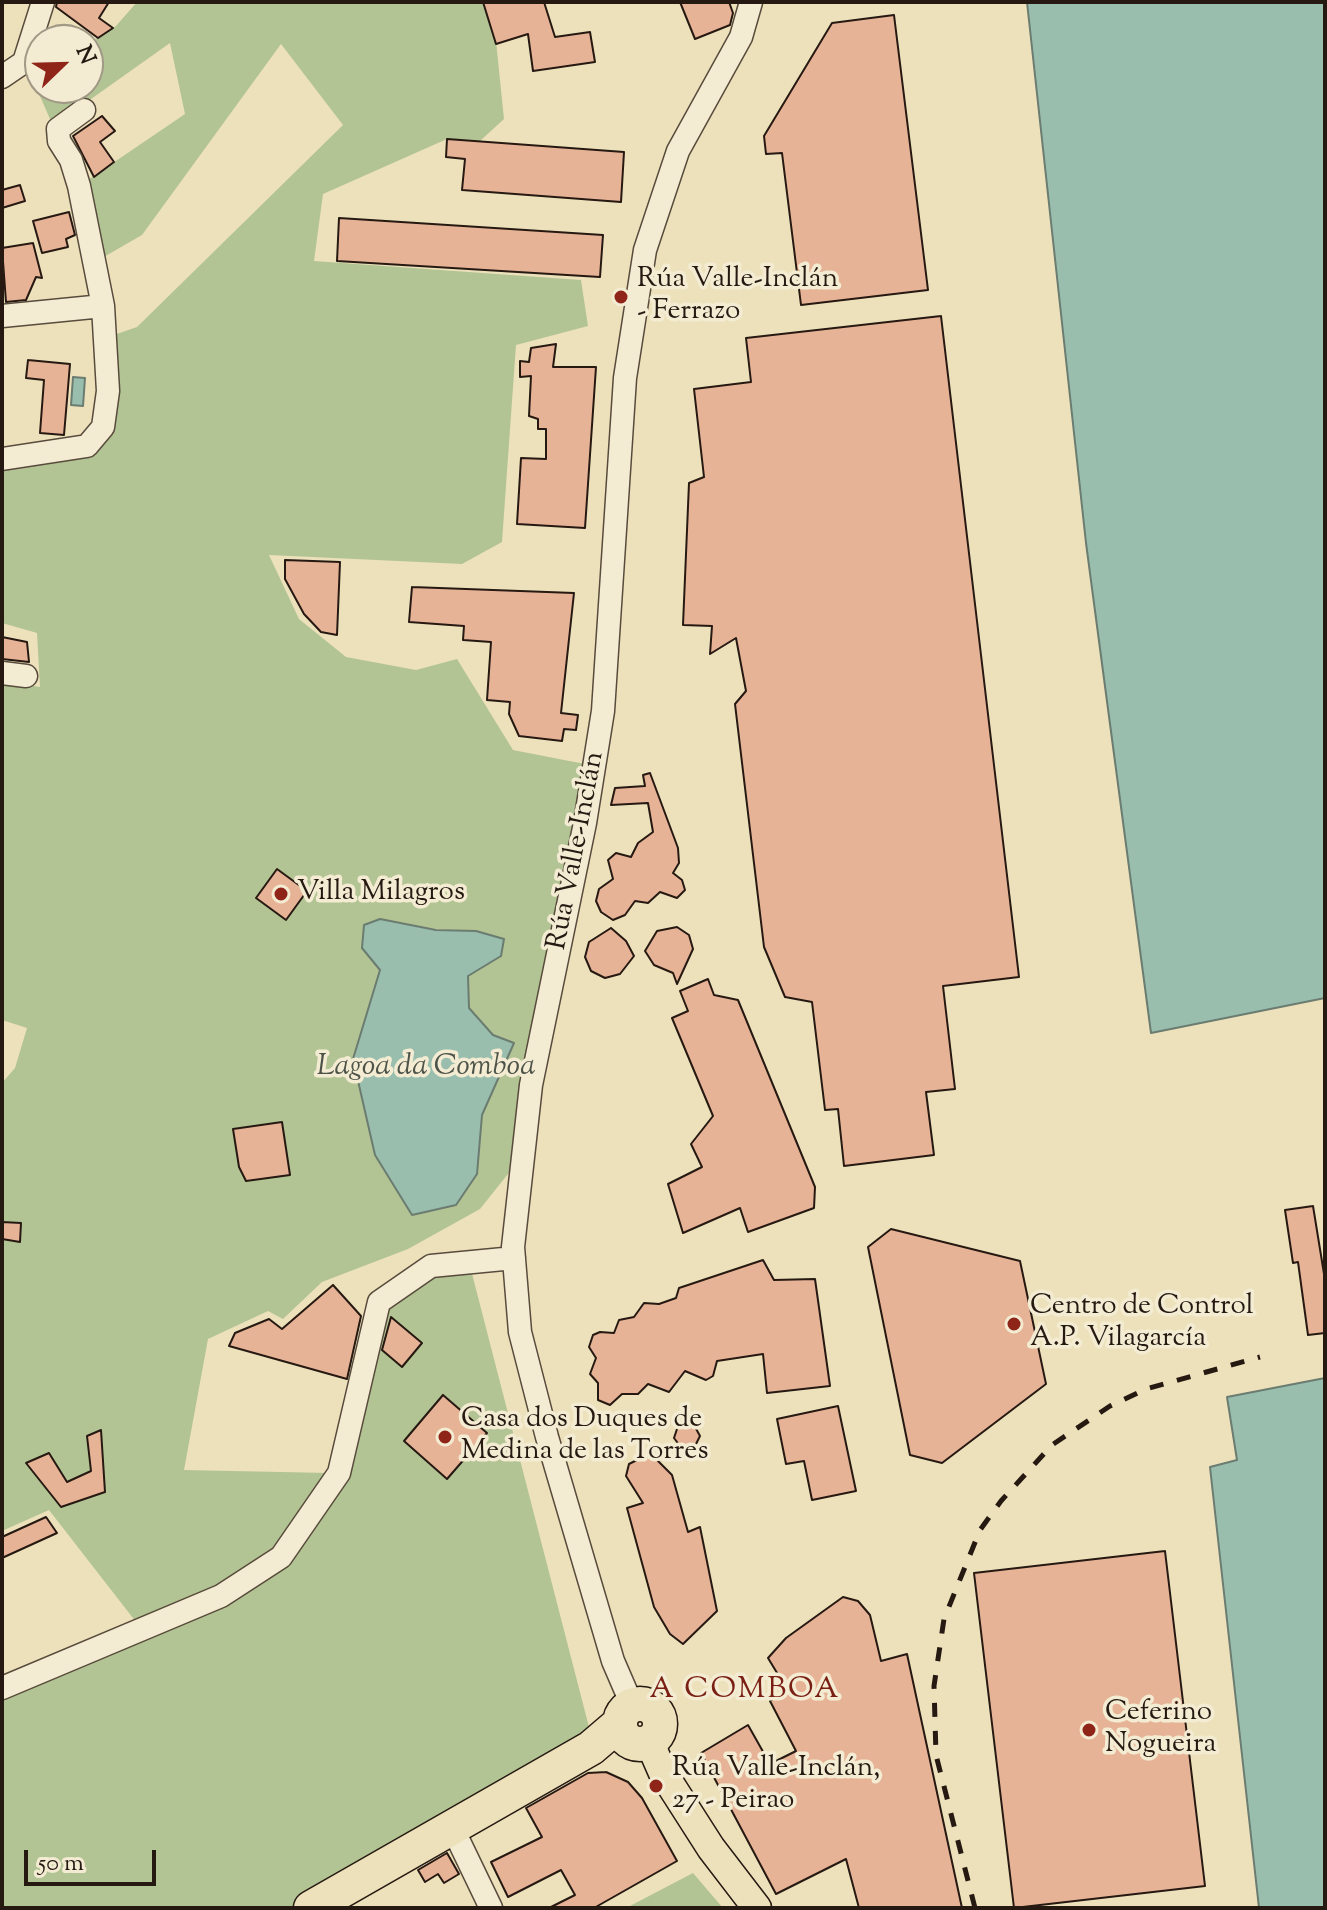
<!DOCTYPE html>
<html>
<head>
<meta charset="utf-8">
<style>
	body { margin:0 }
	#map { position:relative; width:1327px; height:1910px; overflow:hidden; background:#ede1bb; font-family:"Sorts Mill Goudy",serif }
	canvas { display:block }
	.frame { position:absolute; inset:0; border:4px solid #261912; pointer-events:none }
	.north { position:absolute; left:24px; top:24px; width:80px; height:80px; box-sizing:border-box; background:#f3ecd3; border:2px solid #a19886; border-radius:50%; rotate:67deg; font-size:22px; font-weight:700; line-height:32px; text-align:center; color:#261912 }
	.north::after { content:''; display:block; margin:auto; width:28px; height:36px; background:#8f2418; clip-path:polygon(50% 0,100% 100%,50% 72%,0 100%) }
	.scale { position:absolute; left:24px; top:1850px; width:132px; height:36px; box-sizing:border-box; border:4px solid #261912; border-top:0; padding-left:10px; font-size:24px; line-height:28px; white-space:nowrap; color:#261912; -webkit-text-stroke:6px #f3ecd3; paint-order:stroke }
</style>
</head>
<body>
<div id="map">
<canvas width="1327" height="1910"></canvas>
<div class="frame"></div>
<div class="north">N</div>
<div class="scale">50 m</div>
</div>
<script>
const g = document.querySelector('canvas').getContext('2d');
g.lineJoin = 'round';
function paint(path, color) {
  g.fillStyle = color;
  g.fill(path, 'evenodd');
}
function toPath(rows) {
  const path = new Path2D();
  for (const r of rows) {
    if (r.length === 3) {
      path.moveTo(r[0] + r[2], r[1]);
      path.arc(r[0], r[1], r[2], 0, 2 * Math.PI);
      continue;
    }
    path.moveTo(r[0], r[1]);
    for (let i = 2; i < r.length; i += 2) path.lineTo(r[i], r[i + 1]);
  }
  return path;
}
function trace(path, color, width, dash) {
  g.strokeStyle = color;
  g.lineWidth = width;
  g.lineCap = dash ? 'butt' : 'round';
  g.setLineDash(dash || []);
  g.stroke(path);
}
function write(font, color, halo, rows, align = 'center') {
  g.font = font + ' "Sorts Mill Goudy",serif';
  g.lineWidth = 7;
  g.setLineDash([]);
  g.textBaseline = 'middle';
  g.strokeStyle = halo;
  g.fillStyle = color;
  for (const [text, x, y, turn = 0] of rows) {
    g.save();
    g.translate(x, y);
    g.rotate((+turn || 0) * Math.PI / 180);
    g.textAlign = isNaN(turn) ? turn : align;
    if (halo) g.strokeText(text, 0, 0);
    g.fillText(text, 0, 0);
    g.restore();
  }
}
paint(toPath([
	[137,2,492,2,504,119,480,141,447,139,323,194,314,261,581,280,588,326,516,345,502,542,462,564,269,555,299,619,346,657,416,670,457,659,513,750,595,766,537,1053,535,1140,480,1209,408,1249,322,1282,283,1319,268,1311,208,1339,184,1470,330,1473,379,1302,431,1266,469,1262,590,1731,303,1908,2,1908,2,1687,143,1631,49,1510,2,1531,2,1083,15,1068,27,1028,2,1020,2,681,40,687,37,633,2,623,2,459,56,451,102,427,105,338,137,327,343,125,281,44,142,235,95,262,79,186,185,114,170,43,53,126,33,80,40,76,40,88,88,88,88,44,116,26],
	[364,925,476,931,500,956,468,975,469,1008,493,1035,513,1044,482,1115,477,1174,353,1059,380,970],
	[693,1873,723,1908,626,1908]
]), '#b3c494');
const water = toPath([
	[1027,2,1325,2,1325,998,1151,1033,1086,543,1027,2],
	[73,377,85,378,83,406,71,405,73,377],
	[380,919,436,930,476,931,504,939,501,956,468,976,469,1008,493,1035,514,1043,482,1115,477,1174,456,1205,412,1215,375,1155,353,1059,380,970,362,948,364,925,380,919],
	[1325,1378,1325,1908,1259,1908,1210,1467,1237,1460,1227,1397,1325,1378]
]);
paint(water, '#99beae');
trace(water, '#6b7c70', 2);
const building = toPath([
	[57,2,109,2,99,18,113,28,98,38,56,7,57,2],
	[483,2,544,2,555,37,590,32,595,62,533,71,528,34,496,44,483,2],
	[680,2,729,2,733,13,730,25,695,39,680,2],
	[894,15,928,290,801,305,782,153,766,154,764,136,832,23,894,15],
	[102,116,115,131,100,142,114,162,94,177,73,136,102,116],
	[447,139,624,152,621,202,462,190,465,159,446,157,447,139],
	[20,185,25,201,2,208,2,190,20,185],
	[69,212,75,235,66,239,68,247,42,253,33,221,69,212],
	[339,218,603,235,600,277,337,261,339,218],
	[33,243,42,278,36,277,26,300,6,302,2,248,33,243],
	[941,316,1019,977,943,986,955,1089,926,1092,934,1155,844,1166,838,1109,825,1110,812,1002,785,997,764,947,735,704,746,691,736,638,710,654,712,626,683,625,689,483,704,477,694,389,751,382,746,338,941,316],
	[556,344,553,367,596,367,585,528,517,524,521,458,546,459,546,429,538,429,538,419,529,416,531,376,520,377,520,361,529,362,531,348,556,344],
	[28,360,70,364,64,435,40,433,44,380,26,378,28,360],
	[285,560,340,562,337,635,321,632,304,614,285,579,285,560],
	[412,587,574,593,561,713,578,715,576,730,564,729,562,741,519,736,509,714,510,702,487,700,491,642,463,640,464,626,409,622,412,587],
	[2,637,27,642,29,662,2,659,2,637],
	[650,773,678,848,679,863,673,873,682,880,685,890,677,898,660,892,648,903,635,901,625,915,613,920,601,912,596,901,599,889,613,879,608,860,616,853,631,857,638,843,653,832,648,803,611,805,615,788,645,786,643,775,650,773],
	[277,869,307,891,286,920,256,898,277,869],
	[677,927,689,935,693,949,677,984,673,973,654,965,645,951,657,931,677,927],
	[611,928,626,941,634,956,620,974,605,978,591,971,585,957,589,942,611,928],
	[708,979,714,995,738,1000,815,1187,814,1208,748,1232,740,1208,683,1233,668,1184,702,1167,691,1144,713,1116,672,1018,688,1011,680,991,708,979],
	[282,1122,290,1175,246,1181,239,1167,233,1129,282,1122],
	[1313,1206,1325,1280,1325,1333,1308,1335,1298,1262,1293,1263,1285,1210,1313,1206],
	[2,1222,21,1223,20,1242,2,1239,2,1222],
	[891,1229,1020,1261,1046,1384,942,1463,910,1455,868,1247,891,1229],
	[763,1260,774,1280,815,1279,830,1386,767,1393,763,1354,717,1361,713,1376,706,1380,685,1371,669,1392,648,1384,638,1394,622,1394,610,1405,598,1400,598,1383,590,1374,596,1358,589,1347,593,1335,600,1332,614,1333,619,1320,634,1317,644,1303,659,1304,676,1298,679,1288,763,1260],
	[333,1285,361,1316,347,1379,229,1346,235,1333,269,1319,282,1329,333,1285],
	[391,1317,422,1343,402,1367,382,1350,391,1317],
	[443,1395,487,1433,447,1479,404,1441,443,1395],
	[838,1406,856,1491,812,1500,804,1461,786,1464,777,1419,838,1406],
	[686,1423,694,1425,700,1436,689,1458,674,1438,678,1426,686,1423],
	[101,1430,105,1492,61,1507,26,1463,49,1453,67,1482,91,1471,87,1436,101,1430],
	[645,1456,656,1459,672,1475,688,1532,700,1527,717,1611,683,1644,670,1634,654,1607,627,1508,643,1503,626,1476,629,1464,645,1456],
	[46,1517,57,1533,2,1558,2,1537,46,1517],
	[1165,1551,1205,1886,1014,1908,974,1573,1165,1551],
	[843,1597,858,1601,870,1615,881,1661,907,1654,962,1908,859,1908,846,1859,776,1894,701,1753,748,1725,770,1764,796,1751,770,1701,788,1691,768,1658,786,1638,843,1597],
	[606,1772,628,1782,642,1798,677,1861,594,1908,549,1908,575,1895,561,1870,508,1897,491,1862,542,1837,526,1808,588,1773,606,1772],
	[447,1853,459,1874,444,1883,438,1874,425,1882,418,1870,447,1853]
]);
paint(building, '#e7b396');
trace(building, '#261912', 2);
const minor = toPath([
	[2,77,24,62,43,2],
	[2,316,103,306],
	[2,459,87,446,103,427,108,391,103,306,79,186,71,160,59,141,58,129,84,110],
	[2,673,26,676],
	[2,1688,221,1596,281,1557,339,1473,379,1302,431,1266,514,1258],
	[632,1705,613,1661,547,1437,520,1332,513,1247,531,1085,585,823,603,711,625,378,645,250,678,151,741,37,751,2],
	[453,1829,491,1908]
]);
const major = toPath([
	[649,1741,663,1773,711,1848,757,1908]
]);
const highway = toPath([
	[640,1724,20],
	[311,1908,591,1748,619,1724]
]);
trace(minor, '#584b3c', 25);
trace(major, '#261912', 31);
trace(highway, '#261912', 37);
trace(minor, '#f3ecd3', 22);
trace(major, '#ede1bb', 28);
trace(highway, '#ede1bb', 34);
trace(toPath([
	[975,1908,936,1755,934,1686,944,1619,980,1530,1001,1501,1052,1445,1110,1406,1146,1389,1260,1357]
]), '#261912', 5, [14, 14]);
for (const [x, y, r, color] of [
	[621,297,8,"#8f2418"],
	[281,894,8,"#8f2418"],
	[1014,1324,8,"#8f2418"],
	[445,1437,8,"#8f2418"],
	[1089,1730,8,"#8f2418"],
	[656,1786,8,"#8f2418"]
]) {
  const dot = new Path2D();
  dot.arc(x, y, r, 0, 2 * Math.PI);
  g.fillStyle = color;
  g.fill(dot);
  trace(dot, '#f3ecd3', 3);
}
write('28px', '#261912', '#f3ecd3', [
	["Rúa Valle-Inclán",637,281],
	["- Ferrazo",637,313],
	["Villa Milagros",297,894],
	["Centro de Control",1030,1308],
	["A.P. Vilagarcía",1030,1340],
	["Casa dos Duques de",461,1421],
	["Medina de las Torres",461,1453],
	["Ceferino",1105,1714],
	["Nogueira",1105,1746],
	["Rúa Valle-Inclán,",672,1770],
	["27 - Peirao",672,1802]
], 'left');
write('28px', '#261912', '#f3ecd3', [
	["Rúa Valle-Inclán",578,851,-79]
]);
write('italic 30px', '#4e5349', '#f3ecd3', [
	["Lagoa da Comboa",426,1069]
]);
g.letterSpacing = '2px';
write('30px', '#7a1f14', '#f3ecd3', [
	["A COMBOA",745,1692]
]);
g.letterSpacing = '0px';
</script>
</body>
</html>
